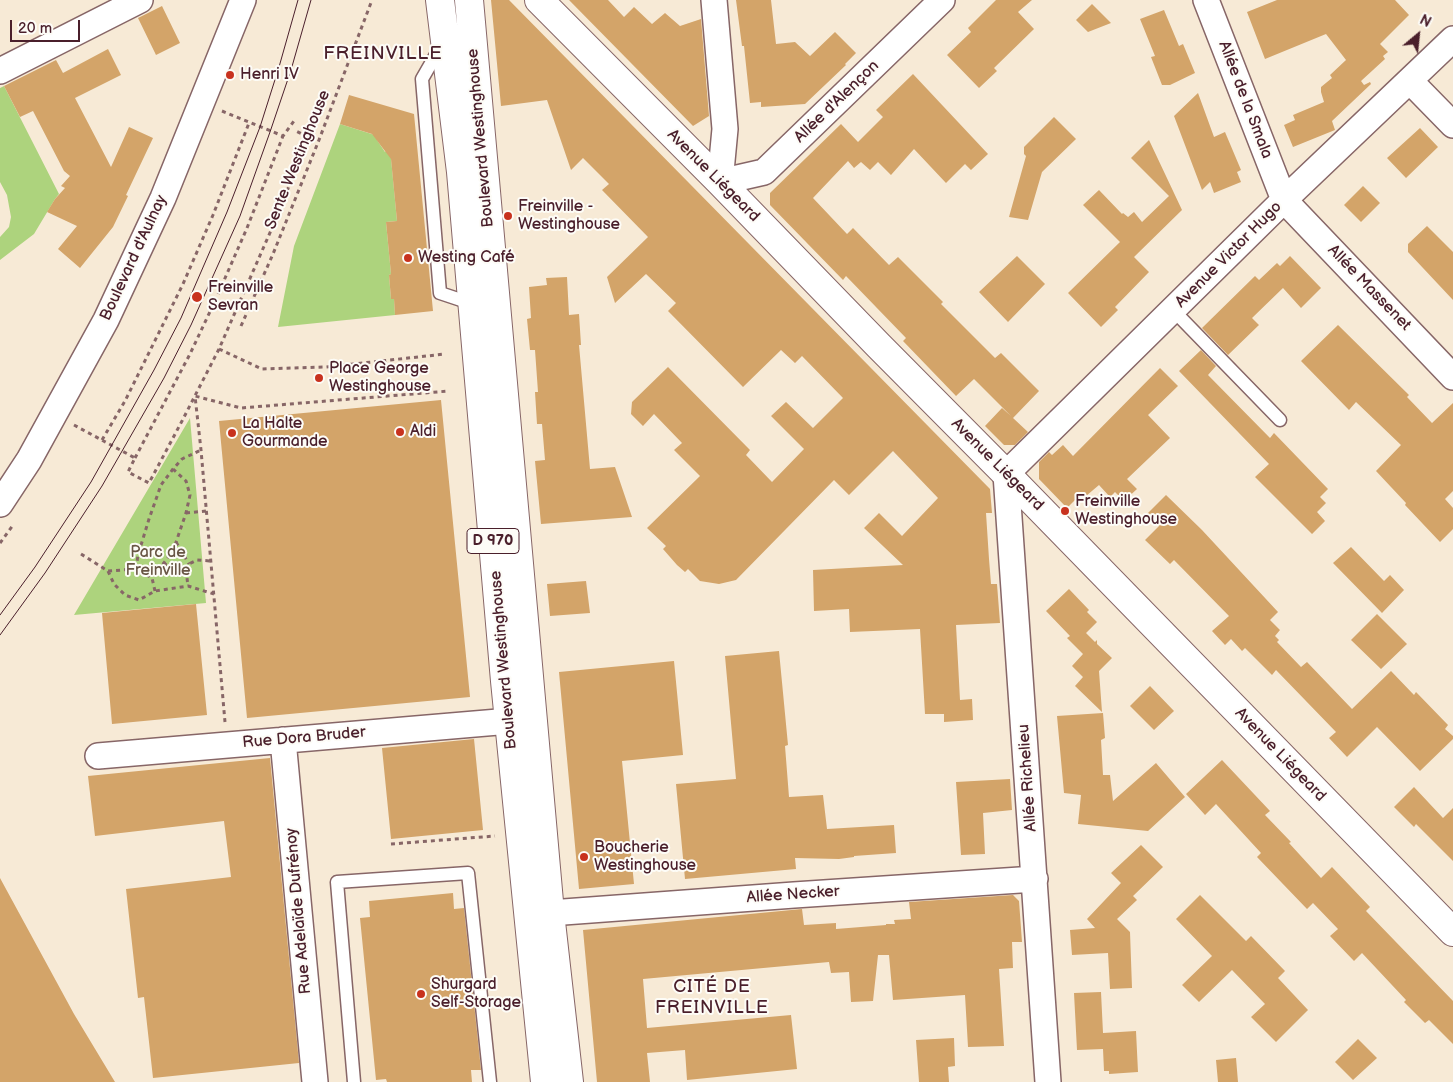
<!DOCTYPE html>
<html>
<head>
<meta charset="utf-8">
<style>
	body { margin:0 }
	#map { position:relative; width:1453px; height:1082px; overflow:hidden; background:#f7ead6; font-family:"Balsamiq Sans",sans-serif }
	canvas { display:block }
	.north { position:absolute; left:1393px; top:10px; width:50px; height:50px; -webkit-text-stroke:4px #fdfcf7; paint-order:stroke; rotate:28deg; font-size:14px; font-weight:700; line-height:20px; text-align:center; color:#4a1f2b }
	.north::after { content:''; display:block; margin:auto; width:18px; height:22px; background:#4a1f2b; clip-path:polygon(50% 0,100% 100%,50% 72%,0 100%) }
	.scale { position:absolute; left:10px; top:20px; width:70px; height:22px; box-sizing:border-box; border:2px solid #4a1f2b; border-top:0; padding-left:6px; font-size:15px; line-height:18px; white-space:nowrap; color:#4a1f2b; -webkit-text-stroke:4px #fdfcf7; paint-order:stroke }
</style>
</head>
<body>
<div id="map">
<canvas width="1453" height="1082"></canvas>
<div class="north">N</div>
<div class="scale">20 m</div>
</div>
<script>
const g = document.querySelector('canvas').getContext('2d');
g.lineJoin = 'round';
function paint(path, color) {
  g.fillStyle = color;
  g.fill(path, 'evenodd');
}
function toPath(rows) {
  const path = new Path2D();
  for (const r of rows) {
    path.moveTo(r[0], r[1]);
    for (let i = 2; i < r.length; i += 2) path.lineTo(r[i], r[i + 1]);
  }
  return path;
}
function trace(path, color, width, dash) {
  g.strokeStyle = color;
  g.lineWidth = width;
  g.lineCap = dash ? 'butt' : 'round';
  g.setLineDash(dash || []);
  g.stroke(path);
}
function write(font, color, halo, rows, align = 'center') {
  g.font = font + ' "Balsamiq Sans",sans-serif';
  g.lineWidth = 4;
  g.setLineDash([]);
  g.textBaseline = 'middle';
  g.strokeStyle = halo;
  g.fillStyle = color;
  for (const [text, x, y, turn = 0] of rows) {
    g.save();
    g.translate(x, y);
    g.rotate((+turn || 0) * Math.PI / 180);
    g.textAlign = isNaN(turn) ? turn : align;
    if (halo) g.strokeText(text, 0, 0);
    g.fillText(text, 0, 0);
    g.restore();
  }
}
paint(toPath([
	[4,86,59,194,55,199,34,234,0,260,0,237,9,227,11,217,7,195,0,182,0,88],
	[340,124,381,137,377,140,385,152,390,148,397,221,386,222,391,274,389,275,391,299,394,299,395,315,278,327,294,246],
	[190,418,206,603,74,615]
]), '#add37d');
paint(toPath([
	[491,0,509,0,990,489,992,513,986,513,989,559,991,584,997,584,1000,623,956,625,960,700,972,699,973,720,944,722,944,714,925,714,920,629,850,632,849,609,814,611,813,570,903,565,864,528,879,513,902,536,938,498,893,451,849,495,834,480,736,580,719,584,700,581,688,569,685,572,677,565,663,549,666,546,647,528,700,476,674,450,682,443,654,414,643,426,631,414,632,402,668,367,750,450,746,455,772,482,804,449,771,416,786,402,813,428,843,398,802,356,795,363,781,350,743,387,668,311,676,303,646,274,615,303,607,277,648,237,602,190,609,184,583,158,571,170,547,100,501,106],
	[569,0,608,0,624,17,634,7,652,24,665,13,680,26,701,19,709,116,693,126],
	[736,0,771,0,776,44,795,42,810,56,835,32,856,53,845,64,846,65,805,104,761,107,761,102,750,103,744,46,742,46],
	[996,0,1032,0,1018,12,1034,29,994,68,997,71,979,88,947,55,971,32,968,28],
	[1277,0,1395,0,1409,15,1380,44,1388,52,1383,56,1385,59,1361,81,1364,85,1370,82,1371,84,1332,121,1335,130,1293,147,1284,125,1295,120,1293,115,1324,102,1321,92,1321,87,1332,78,1330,75,1346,60,1326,34,1265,59,1247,12],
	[1092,4,1111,23,1088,32,1076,20],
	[162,6,180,43,156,55,138,18],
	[1164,10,1179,46,1183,44,1195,73,1170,85,1162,85,1151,57,1155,56,1140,19],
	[108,49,121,75,75,98,111,167,129,127,153,138,126,195,128,196,113,227,80,268,58,249,77,226,47,212,55,199,65,188,61,186,70,176,64,171,33,111,20,117,4,86,56,60,63,73],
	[913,74,988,154,971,170,965,164,946,183,914,149,891,175,878,162,870,170,861,162,854,168,848,161,813,198,847,234,853,228,889,265,898,257,943,302,941,304,995,358,1001,353,1039,391,1013,418,1028,432,1015,445,1004,445,985,426,1002,408,1011,416,974,379,956,396,903,341,906,338,846,276,843,280,770,205,770,193,841,124,858,142,883,117,876,110],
	[1198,93,1214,137,1225,132,1241,170,1237,172,1241,182,1214,193,1210,182,1202,190,1174,116],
	[349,95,414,114,433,311,395,315,394,299,391,299,389,275,391,274,386,222,397,221,391,159,372,134,340,124],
	[1054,117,1076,139,1042,172,1028,220,1009,217,1026,156,1024,154,1024,147],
	[1420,128,1438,147,1406,178,1387,158],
	[1149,140,1182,210,1134,257,1149,272,1115,307,1118,310,1101,327,1068,293,1120,242,1083,205,1099,190,1122,214,1123,213,1128,217,1134,212,1142,222,1169,196,1131,158],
	[1363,186,1380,203,1361,222,1344,205],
	[1427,226,1453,252,1453,300,1408,252,1408,244],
	[1017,256,1045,284,1008,322,979,292],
	[1290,256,1321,288,1301,308,1283,288,1252,318,1259,325,1228,355,1202,328,1255,276,1259,280,1277,263,1280,266],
	[567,277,569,315,579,314,581,345,579,345,590,469,615,467,632,517,541,524,535,461,545,460,542,424,537,424,535,392,538,392,535,350,530,350,527,319,531,318,529,287,547,285,546,278],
	[1338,325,1409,395,1407,397,1432,423,1453,403,1453,491,1445,499,1453,508,1453,529,1440,542,1405,505,1406,503,1376,471,1401,445,1356,402,1349,410,1301,361],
	[1201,350,1216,366,1208,375,1270,438,1274,433,1328,489,1320,497,1326,503,1317,512,1325,521,1312,534,1255,477,1269,464,1179,371],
	[1160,368,1178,386,1148,415,1170,438,1127,479,1137,489,1124,501,1115,492,1110,497,1099,485,1086,496,1083,492,1067,508,1039,479,1039,462,1049,452,1052,455,1063,445,1073,456],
	[441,400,470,697,247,718,219,421],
	[1166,495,1202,530,1278,612,1270,620,1280,630,1275,636,1279,640,1277,642,1301,667,1307,662,1352,709,1391,671,1414,695,1416,692,1448,725,1445,729,1453,736,1453,739,1420,771,1377,727,1347,757,1329,738,1336,732,1276,670,1272,675,1245,648,1242,651,1231,639,1225,645,1212,631,1229,616,1174,560,1170,564,1145,540,1159,526,1147,514],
	[1351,547,1384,581,1390,575,1404,590,1382,613,1333,563],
	[586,581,590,613,550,616,547,584],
	[1069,589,1089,610,1087,612,1097,622,1086,633,1095,642,1097,640,1097,644,1112,658,1099,671,1102,712,1075,686,1083,677,1072,666,1083,654,1067,638,1070,636,1046,611],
	[196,604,207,715,112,724,102,613],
	[1377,614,1407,644,1381,669,1351,640],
	[779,651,788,745,785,746,789,797,823,795,827,829,894,825,896,853,854,856,854,857,839,859,795,858,796,869,685,879,676,784,736,779,725,656],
	[674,661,683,755,622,761,634,884,579,889,559,672],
	[1150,686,1174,711,1154,730,1130,706],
	[1103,713,1105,738,1101,740,1103,775,1110,775,1113,801,1156,763,1185,797,1148,831,1078,824,1081,795,1064,793,1057,716],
	[474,739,483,830,391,839,382,748],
	[270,758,299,1063,153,1078,144,997,138,998,126,889,231,877,224,821,95,836,88,776],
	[1222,760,1270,811,1265,815,1291,842,1289,843,1321,878,1332,867,1370,907,1366,911,1453,1001,1453,1044,1429,1020,1425,1023,1404,1002,1406,1000,1362,953,1354,961,1330,936,1338,929,1313,903,1307,909,1257,857,1261,853,1216,804,1205,815,1186,794],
	[1010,779,1012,810,983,813,985,854,961,855,956,782],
	[1414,787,1443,818,1453,808,1453,861,1416,824,1414,827,1394,807],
	[1141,845,1163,867,1133,896,1137,900,1117,919,1130,932,1132,988,1110,989,1108,953,1072,955,1070,930,1095,928,1087,919,1121,883,1111,873],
	[0,878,74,1014,115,1082,0,1082],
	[453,893,454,909,464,908,481,1070,471,1070,472,1082,387,1082,386,1079,376,1080,360,918,370,917,369,901],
	[1013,895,1019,901,1022,942,1012,942,1013,968,999,969,1004,1046,968,1047,965,995,893,1000,889,955,878,955,873,1001,851,1002,849,972,831,973,829,962,643,979,647,1028,791,1015,797,1069,687,1080,685,1050,647,1053,650,1082,597,1082,583,930,802,909,804,925,836,923,836,929,886,925,886,924,895,924,894,920,911,919,909,902],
	[1200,895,1246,941,1251,936,1285,971,1278,978,1308,1010,1276,1042,1251,1017,1265,1004,1232,970,1199,1002,1182,985,1212,956,1176,919],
	[1101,992,1103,1033,1136,1031,1138,1072,1109,1074,1109,1071,1104,1071,1103,1049,1077,1050,1074,993],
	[954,1038,955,1066,948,1067,949,1082,919,1082,916,1040],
	[1358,1039,1377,1058,1353,1080,1335,1062],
	[1236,1058,1238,1082,1218,1082,1216,1060]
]), '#d3a469');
const lane = toPath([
	[441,46,422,79,440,293,473,304],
	[1173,310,1280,420],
	[354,1082,337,882,468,873,490,1082]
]);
const street = toPath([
	[714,0,725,129,720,182,764,172,942,0],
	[1206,0,1284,200,1453,377],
	[0,71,140,0],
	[1410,81,1453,125],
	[0,504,29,460,106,320,163,198,243,0],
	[283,740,315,1082],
	[98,756,510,721],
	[550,913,794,895,1035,879],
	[1048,1082,1006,474,1284,200,1453,39]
]);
const secondary = toPath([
	[539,0,720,182,879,346,1015,483,1453,932]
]);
const primary = toPath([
	[440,0,461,172,505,681,545,1082],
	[469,0,550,913,569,1082]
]);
trace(lane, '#876667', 15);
trace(street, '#876667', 28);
trace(secondary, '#876667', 30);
trace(primary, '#876667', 30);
trace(toPath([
	[222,111,283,136,294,121],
	[241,326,273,254,319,140,372,0],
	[219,349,262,369,326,367,445,354],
	[74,425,135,458,128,472,149,483,182,421,219,349,283,203,306,136,294,130],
	[102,440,125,401,183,284,213,215,249,123],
	[135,458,190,354,215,301,247,228,283,136],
	[186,513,206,511],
	[176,542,189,564],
	[0,543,13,525],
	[81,554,108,571,136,569,153,570,163,564,173,551,186,513,190,495,186,481,173,469],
	[163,564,175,566,186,570,188,586],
	[186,570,189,564,197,560,211,561],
	[108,571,114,584,125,595,139,600,155,591,188,586,214,594],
	[155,591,152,578,136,569,138,555,149,519,161,485,173,469,182,459,201,450],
	[225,722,201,450,195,396,241,408,449,391],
	[391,844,495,836]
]), '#876667', 3, [4, 4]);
trace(lane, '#fff', 12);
trace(street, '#fff', 25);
trace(secondary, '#fff', 28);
trace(primary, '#fff', 28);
trace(toPath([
	[0,615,35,567,91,482,154,370,181,318,227,212,260,127,279,67,298,0],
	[0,635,45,573,102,486,164,378,191,325,240,216,270,132,291,70,311,0]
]), '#4a1f2b', 1);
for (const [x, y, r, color] of [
	[230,75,5,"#c8321e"],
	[508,216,5,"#c8321e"],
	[408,258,5,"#c8321e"],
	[197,297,6,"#c8321e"],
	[319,378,5,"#c8321e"],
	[400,432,5,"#c8321e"],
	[232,433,5,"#c8321e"],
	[1065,511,5,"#c8321e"],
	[584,857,5,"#c8321e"],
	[421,994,5,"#c8321e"]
]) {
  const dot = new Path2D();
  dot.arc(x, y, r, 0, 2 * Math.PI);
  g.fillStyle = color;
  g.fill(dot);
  trace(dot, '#fdfcf7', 2);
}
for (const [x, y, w] of [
	[493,541,52]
]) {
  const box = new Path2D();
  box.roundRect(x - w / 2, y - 12.5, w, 25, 4);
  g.fillStyle = '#fdfcf7';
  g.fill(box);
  trace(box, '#4a1f2b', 1);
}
write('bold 15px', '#4a1f2b', null, [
	["D 970",493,541]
]);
write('16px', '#4a1f2b', '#fdfcf7', [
	["Henri IV",240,75],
	["Freinville -",518,207],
	["Westinghouse",518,225],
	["Westing Café",418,258],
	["Freinville",208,288],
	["Sevran",208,306],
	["Place George",329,369],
	["Westinghouse",329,387],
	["La Halte",242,424],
	["Gourmande",242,442],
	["Aldi",410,432],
	["Freinville",1075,502],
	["Westinghouse",1075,520],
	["Boucherie",594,848],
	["Westinghouse",594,866],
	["Shurgard",431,985],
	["Self-Storage",431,1003]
], 'left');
write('16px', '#4a1f2b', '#fdfcf7', [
	["Allée de la Smala",1245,100,69],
	["Allée d'Alençon",837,102,-44],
	["Boulevard Westinghouse",481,138,-95],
	["Sente Westinghouse",298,160,-68],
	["Avenue Liégeard",713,176,45],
	["Avenue Victor Hugo",1229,255,-45],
	["Boulevard d'Aulnay",134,258,-65],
	["Allée Massenet",1369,288,46],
	["Avenue Liégeard",997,465,45],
	["Boulevard Westinghouse",504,660,-95],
	["Rue Dora Bruder",304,738,-5],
	["Avenue Liégeard",1280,755,46],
	["Allée Richelieu",1028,778,-94],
	["Allée Necker",793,895,-4],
	["Rue Adelaïde Dufrénoy",299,911,-95]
]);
write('16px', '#685544', '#fdfcf7', [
	["Parc de",158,553],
	["Freinville",158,571]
]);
g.letterSpacing = '1px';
write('18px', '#4a1f2b', '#fdfcf7', [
	["CITÉ DE",712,987],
	["FREINVILLE",712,1008]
]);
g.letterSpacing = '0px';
g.letterSpacing = '1px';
write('19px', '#4a1f2b', '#fdfcf7', [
	["FREINVILLE",383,54]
]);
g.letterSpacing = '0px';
</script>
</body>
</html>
